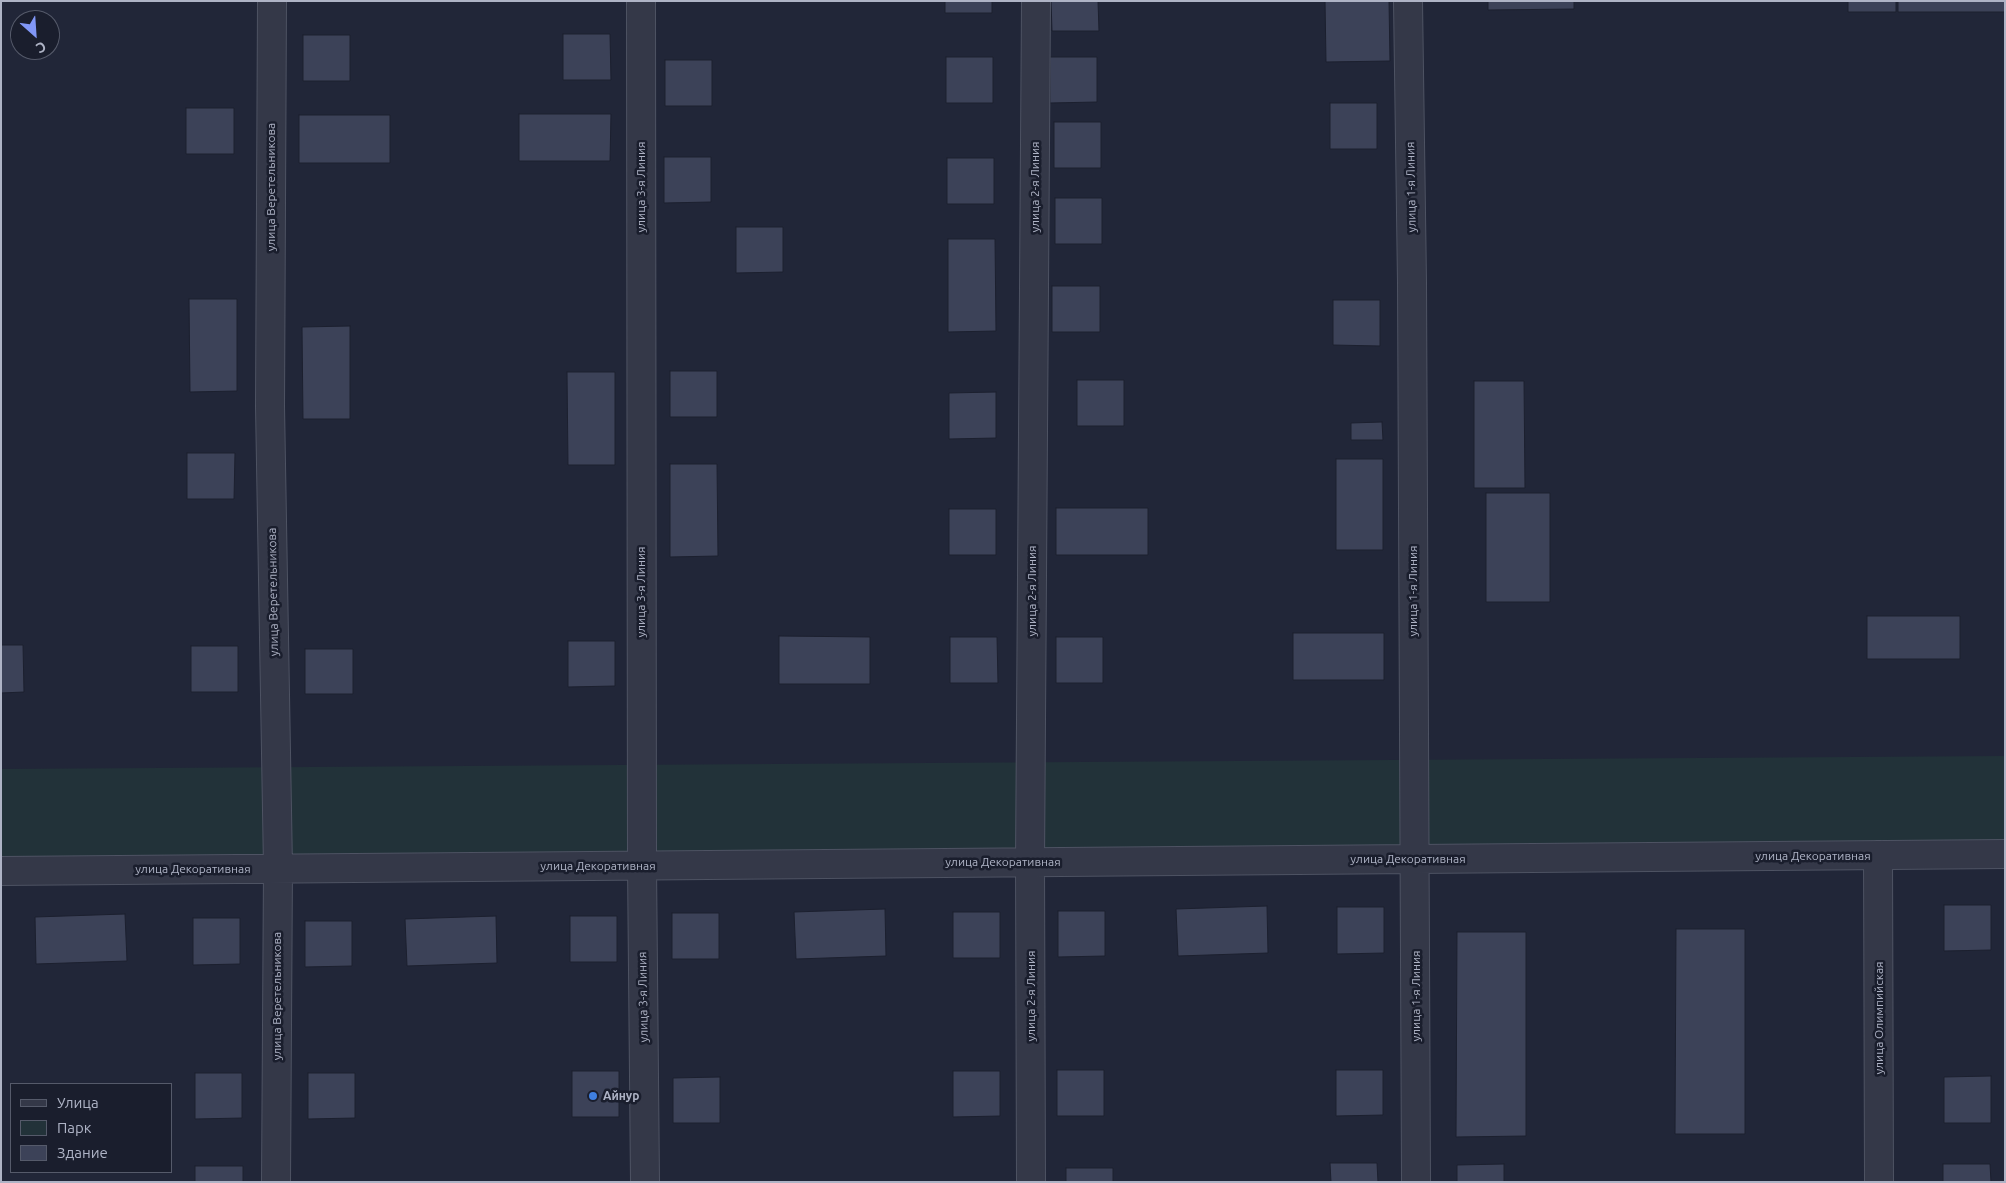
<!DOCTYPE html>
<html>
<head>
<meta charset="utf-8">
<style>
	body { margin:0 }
	#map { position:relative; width:2006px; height:1183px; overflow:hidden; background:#212638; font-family:Ubuntu,sans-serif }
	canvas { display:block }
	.frame { position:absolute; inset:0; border:2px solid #aeb3c5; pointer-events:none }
	.legend { position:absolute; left:10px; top:1083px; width:162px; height:90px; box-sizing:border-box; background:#1a1e2d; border:1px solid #555a6a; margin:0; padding:6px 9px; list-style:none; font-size:15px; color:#aeb3c5 }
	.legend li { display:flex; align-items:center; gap:10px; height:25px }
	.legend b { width:25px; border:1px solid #555a6a }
	.north { position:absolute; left:10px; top:10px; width:50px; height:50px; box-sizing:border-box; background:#1a1e2d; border:1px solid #555a6a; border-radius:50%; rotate:154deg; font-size:14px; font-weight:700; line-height:20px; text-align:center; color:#aeb3c5 }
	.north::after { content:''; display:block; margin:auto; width:18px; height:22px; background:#8197f7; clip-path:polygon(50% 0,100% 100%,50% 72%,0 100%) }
</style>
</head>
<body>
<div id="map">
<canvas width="2006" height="1183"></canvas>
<div class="frame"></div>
<ul class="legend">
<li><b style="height:6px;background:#343848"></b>Улица</li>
<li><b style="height:14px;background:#223239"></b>Парк</li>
<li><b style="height:14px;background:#3c4258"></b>Здание</li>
</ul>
<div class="north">С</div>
</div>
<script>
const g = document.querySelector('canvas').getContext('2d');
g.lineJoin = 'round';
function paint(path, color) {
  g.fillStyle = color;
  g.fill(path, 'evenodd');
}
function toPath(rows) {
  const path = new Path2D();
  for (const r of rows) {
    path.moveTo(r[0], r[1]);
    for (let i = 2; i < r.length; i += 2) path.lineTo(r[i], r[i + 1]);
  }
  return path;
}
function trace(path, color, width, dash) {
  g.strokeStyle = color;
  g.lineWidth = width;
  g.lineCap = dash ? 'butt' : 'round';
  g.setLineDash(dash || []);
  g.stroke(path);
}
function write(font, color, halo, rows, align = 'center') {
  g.font = font + ' Ubuntu,sans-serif';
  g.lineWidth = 5;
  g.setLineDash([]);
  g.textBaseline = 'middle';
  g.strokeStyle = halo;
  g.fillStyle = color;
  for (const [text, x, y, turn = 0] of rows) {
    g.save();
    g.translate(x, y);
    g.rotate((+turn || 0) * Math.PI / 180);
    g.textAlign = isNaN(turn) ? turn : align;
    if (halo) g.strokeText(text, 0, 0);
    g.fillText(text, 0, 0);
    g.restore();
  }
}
paint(toPath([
	[2005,756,2005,851,1,860,1,769]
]), '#223239');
const building = toPath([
	[945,1,992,1,992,13,945,13,945,1],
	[1051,1,1098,1,1099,31,1052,31,1051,1],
	[1325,1,1389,1,1390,61,1326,62,1325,1],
	[1488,1,1574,1,1574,9,1488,10,1488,1],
	[1848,1,1896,1,1896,12,1848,12,1848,1],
	[1898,1,2005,1,2005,12,1898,12,1898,1],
	[563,34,610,34,611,80,563,80,563,34],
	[303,35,350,35,350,81,303,81,303,35],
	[946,57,993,57,993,103,946,103,946,57],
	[1050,57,1097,57,1097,102,1050,103,1050,57],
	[665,60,712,60,712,106,665,106,665,60],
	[1330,103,1377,103,1377,149,1330,149,1330,103],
	[186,108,234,108,234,154,186,154,186,108],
	[519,114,611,114,610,161,519,161,519,114],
	[299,115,390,115,390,163,299,163,299,115],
	[1054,122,1101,122,1101,168,1054,168,1054,122],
	[664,157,711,157,711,202,664,203,664,157],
	[947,158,994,158,994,204,947,204,947,158],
	[1055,198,1102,198,1102,244,1055,244,1055,198],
	[736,227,783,227,783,272,736,273,736,227],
	[948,239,995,239,996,331,948,332,948,239],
	[1052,286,1100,286,1100,332,1052,332,1052,286],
	[189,299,237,299,237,391,190,392,189,299],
	[1333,300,1380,300,1380,346,1333,345,1333,300],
	[350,326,350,419,303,419,302,327,350,326],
	[670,371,717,371,717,417,670,417,670,371],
	[567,372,615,372,615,465,568,465,567,372],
	[1077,380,1124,380,1124,426,1077,426,1077,380],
	[1474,381,1524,381,1525,488,1474,488,1474,381],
	[996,392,996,438,949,439,949,393,996,392],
	[1382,422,1383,440,1351,440,1351,423,1382,422],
	[187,453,235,453,234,499,187,499,187,453],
	[1336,459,1383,459,1383,550,1336,550,1336,459],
	[670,464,717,464,718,556,670,557,670,464],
	[1486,493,1550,493,1550,602,1486,602,1486,493],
	[1056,508,1148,508,1148,555,1056,555,1056,508],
	[949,509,996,509,996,555,949,555,949,509],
	[1867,616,1960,616,1960,659,1867,659,1867,616],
	[1293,633,1384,633,1384,680,1293,680,1293,633],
	[779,636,870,637,870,684,779,684,779,636],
	[950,637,997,637,998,683,950,683,950,637],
	[1056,637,1103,637,1103,683,1056,683,1056,637],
	[568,641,615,641,615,686,568,687,568,641],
	[1,645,23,645,24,692,1,693,1,645],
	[191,646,238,646,238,692,191,692,191,646],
	[305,649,353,649,353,694,305,694,305,649],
	[1944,905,1991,905,1991,950,1944,951,1944,905],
	[1267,906,1268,953,1178,956,1176,909,1267,906],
	[1337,907,1384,907,1384,953,1337,954,1337,907],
	[885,909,886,956,796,959,794,912,885,909],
	[1058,911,1105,911,1105,956,1058,957,1058,911],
	[953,912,1000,912,1000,958,953,958,953,912],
	[672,913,719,913,719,959,672,959,672,913],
	[125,914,127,961,36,964,35,917,125,914],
	[496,916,497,963,407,966,405,919,496,916],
	[570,916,617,916,617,962,570,962,570,916],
	[193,918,240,918,240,964,193,965,193,918],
	[305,921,352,921,352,966,305,967,305,921],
	[1676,929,1745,929,1745,1134,1675,1134,1676,929],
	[1457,932,1526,932,1526,1136,1456,1137,1457,932],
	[1057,1070,1104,1070,1104,1116,1057,1116,1057,1070],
	[1336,1070,1383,1070,1383,1115,1336,1116,1336,1070],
	[572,1071,619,1071,619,1117,572,1117,572,1071],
	[953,1071,1000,1071,1000,1116,953,1117,953,1071],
	[195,1073,242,1073,242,1118,195,1119,195,1073],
	[308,1073,355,1073,355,1118,308,1119,308,1073],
	[1991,1076,1991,1123,1944,1123,1944,1077,1991,1076],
	[720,1077,720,1123,673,1123,673,1078,720,1077],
	[1330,1163,1377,1163,1378,1182,1331,1182,1330,1163],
	[1504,1164,1504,1182,1457,1182,1457,1165,1504,1164],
	[1943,1164,1990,1164,1991,1182,1943,1182,1943,1164],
	[195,1166,243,1166,243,1182,195,1182,195,1166],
	[1066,1168,1113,1168,1113,1182,1066,1182,1066,1168]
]);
paint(building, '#3c4258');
trace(building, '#1c202f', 1);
const street = toPath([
	[272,1,270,406,278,868,276,1182],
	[641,1,642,865,645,1182],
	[1408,1,1412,283,1416,1182],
	[1878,855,1879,1182],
	[1,871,2005,854],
	[1031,1182,1030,862,1036,1]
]);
trace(street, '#4e5363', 30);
trace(street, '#343848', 28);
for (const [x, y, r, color] of [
	[593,1096,5,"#3f7fe0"]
]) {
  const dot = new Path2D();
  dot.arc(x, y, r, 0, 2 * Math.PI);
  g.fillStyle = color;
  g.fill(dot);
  trace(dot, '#1a1e2d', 2);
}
write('12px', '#aeb3c5', '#1a1e2d', [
	["улица Веретельникова",271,187,-90],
	["улица 3-я Линия",641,187,-90],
	["улица 2-я Линия",1035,187,-90],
	["улица 1-я Линия",1411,187,-91],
	["улица 2-я Линия",1032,591,-90],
	["улица 1-я Линия",1413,591,-90],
	["улица Веретельникова",273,592,-91],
	["улица 3-я Линия",641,592,-90],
	["улица Декоративная",1813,856],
	["улица Декоративная",1408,859],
	["улица Декоративная",1003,862],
	["улица Декоративная",598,866],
	["улица Декоративная",193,869],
	["улица Веретельникова",277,996,-90],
	["улица 2-я Линия",1031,996,-90],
	["улица 1-я Линия",1416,996,-90],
	["улица 3-я Линия",643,997,-91],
	["улица Олимпийская",1879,1018,-90]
]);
write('bold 12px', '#aeb3c5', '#1a1e2d', [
	["Айнур",603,1096]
], 'left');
</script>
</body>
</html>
